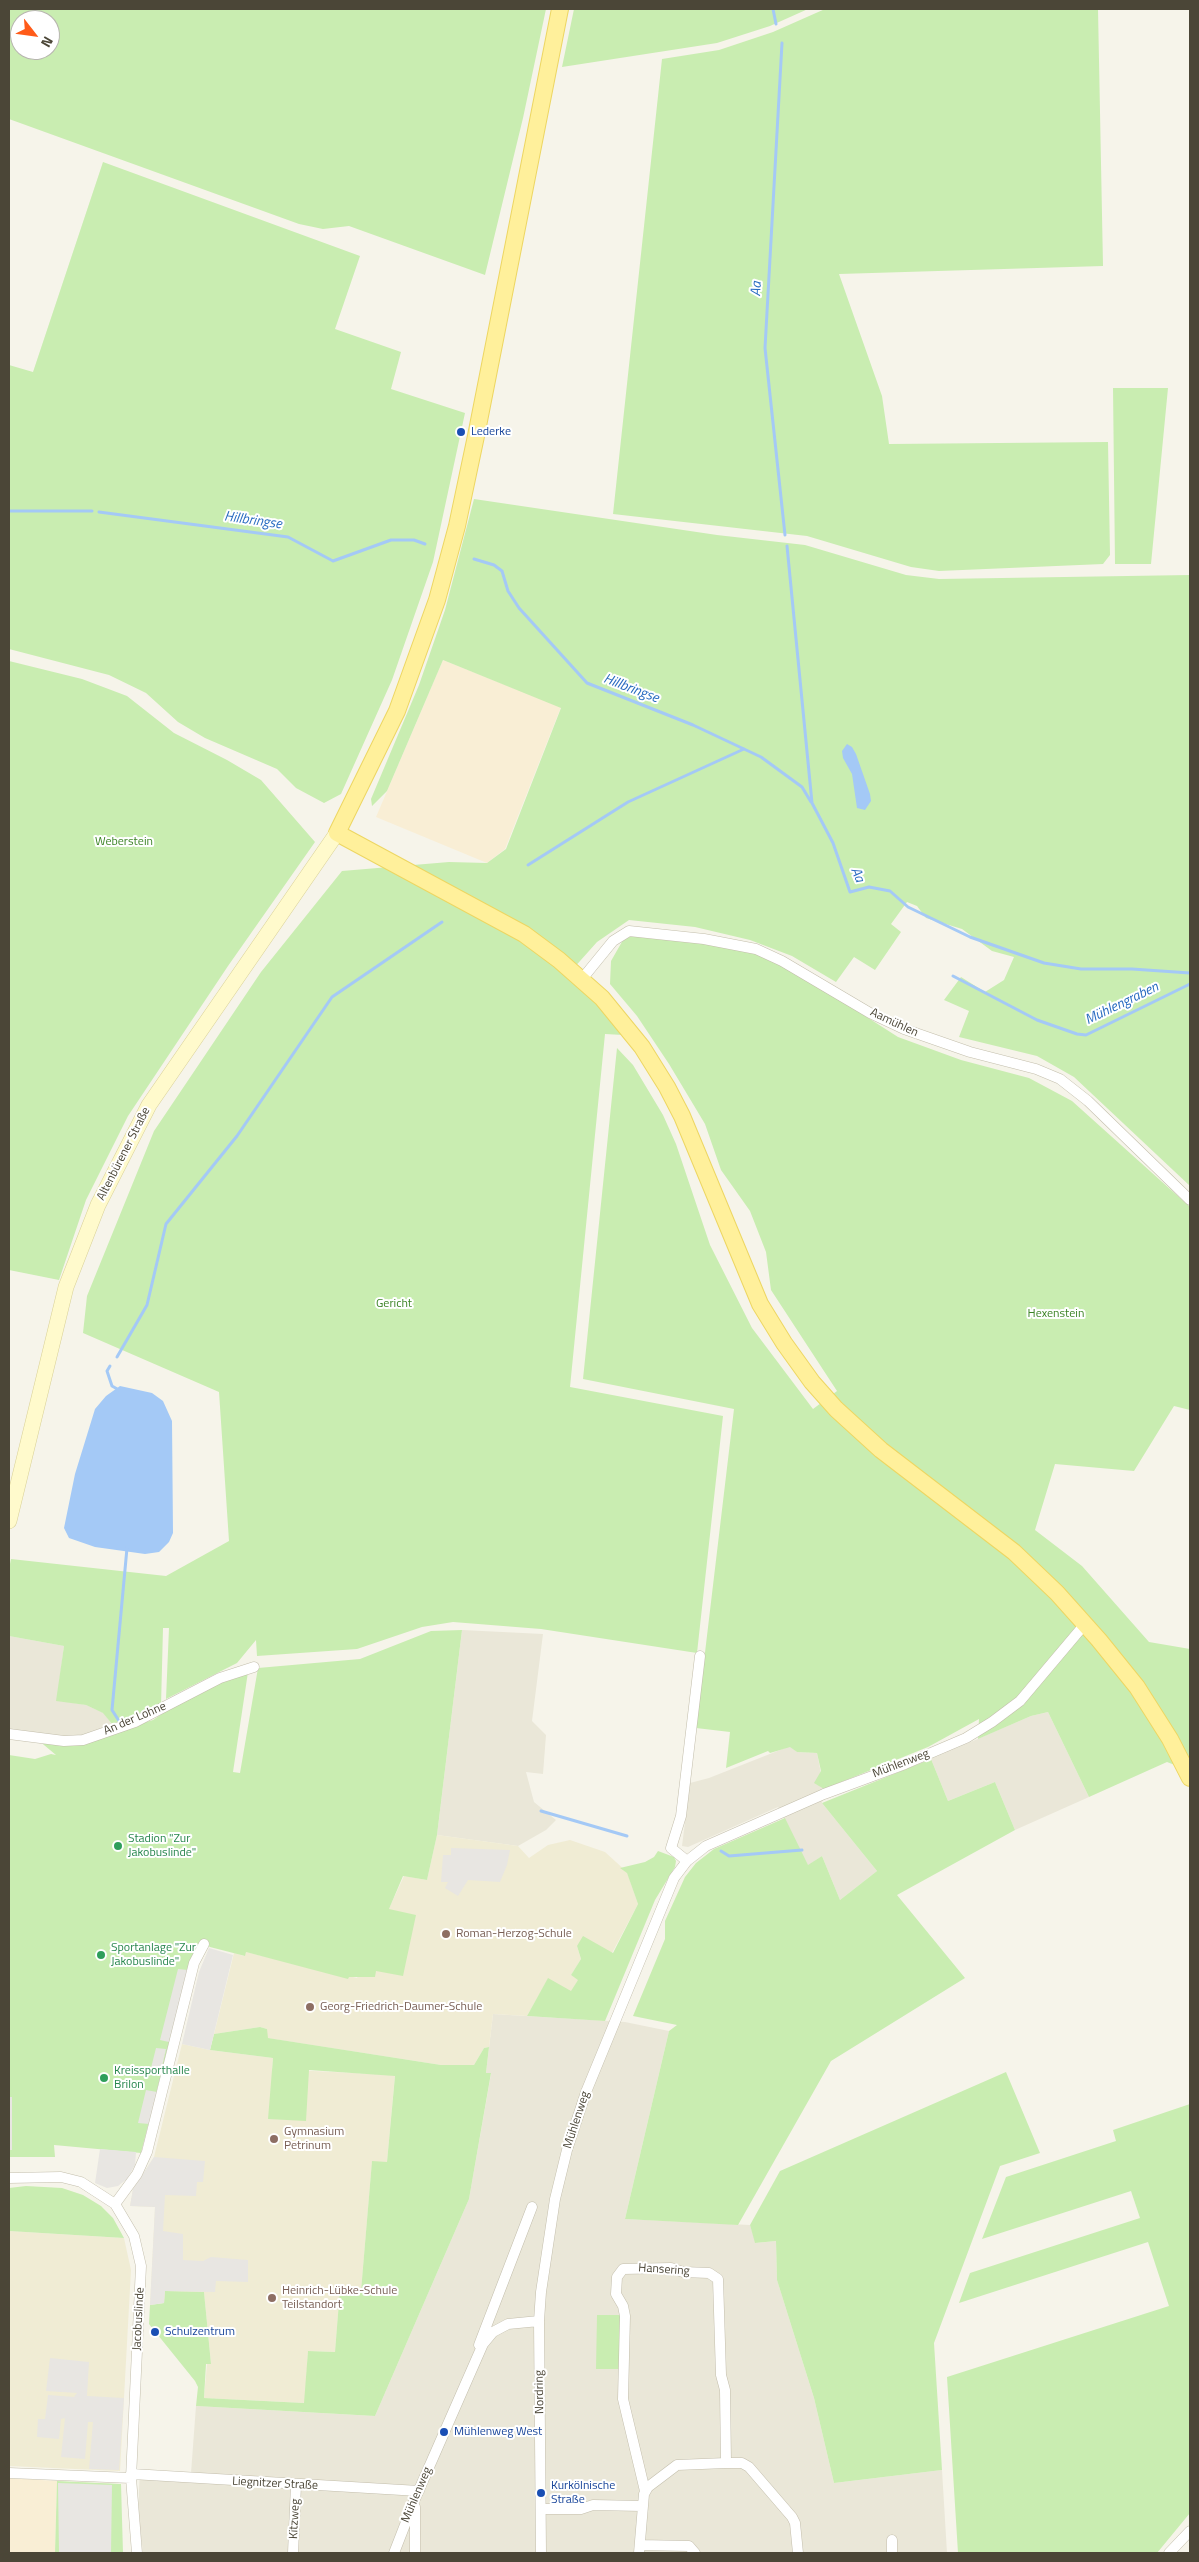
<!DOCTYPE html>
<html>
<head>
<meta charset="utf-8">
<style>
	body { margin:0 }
	#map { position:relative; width:1199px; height:2562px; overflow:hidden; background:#f6f4ea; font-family:"Titillium Web",sans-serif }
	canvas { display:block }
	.frame { position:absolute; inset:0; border:10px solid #4b4637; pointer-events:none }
	.north { position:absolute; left:10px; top:10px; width:50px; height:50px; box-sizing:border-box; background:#fff; border:1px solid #b7b5af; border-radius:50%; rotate:120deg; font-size:14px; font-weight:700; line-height:20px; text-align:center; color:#4b4637 }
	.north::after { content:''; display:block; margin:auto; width:18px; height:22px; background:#ff5b19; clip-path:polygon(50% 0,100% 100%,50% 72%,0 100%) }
</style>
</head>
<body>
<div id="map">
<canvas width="1199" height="2562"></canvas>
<div class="frame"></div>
<div class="north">N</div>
</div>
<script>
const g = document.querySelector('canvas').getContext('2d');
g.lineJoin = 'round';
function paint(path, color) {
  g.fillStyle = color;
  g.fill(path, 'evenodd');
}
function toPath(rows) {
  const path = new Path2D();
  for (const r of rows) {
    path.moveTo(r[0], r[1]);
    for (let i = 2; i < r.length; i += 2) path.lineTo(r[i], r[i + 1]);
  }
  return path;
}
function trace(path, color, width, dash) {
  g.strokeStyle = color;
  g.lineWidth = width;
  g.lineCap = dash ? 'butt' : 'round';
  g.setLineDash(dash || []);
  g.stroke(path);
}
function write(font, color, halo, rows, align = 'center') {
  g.font = font + ' "Titillium Web",sans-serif';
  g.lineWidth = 4;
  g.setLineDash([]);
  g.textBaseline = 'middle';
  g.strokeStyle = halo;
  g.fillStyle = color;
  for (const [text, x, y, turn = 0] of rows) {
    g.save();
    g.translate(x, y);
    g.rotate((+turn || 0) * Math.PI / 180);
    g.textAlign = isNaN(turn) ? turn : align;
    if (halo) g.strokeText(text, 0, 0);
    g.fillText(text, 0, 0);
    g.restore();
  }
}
paint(toPath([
	[462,1630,543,1634,532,1721,546,1735,543,1774,526,1772,534,1802,556,1820,546,1830,518,1846,437,1835],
	[9,1636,64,1646,57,1700,86,1705,104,1713,112,1724,80,1737,55,1738,9,1731],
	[1048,1712,1089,1797,1015,1830,995,1782,948,1801,931,1759,1031,1716],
	[790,1746,797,1752,817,1753,824,1789,822,1803,877,1871,840,1900,822,1856,808,1866,778,1807,688,1847,682,1846,690,1783,709,1778],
	[493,2014,625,2022,669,2031,625,2219,750,2225,756,2243,776,2241,777,2280,814,2398,834,2483,942,2470,947,2553,143,2553,138,2513,140,2470,191,2473,196,2406,375,2416,469,2199,491,2074,486,2073]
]), '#eae7d8');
paint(toPath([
	[443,660,561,707,505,849,487,863,376,817],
	[9,2478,57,2481,55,2553,9,2553]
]), '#f9eed5');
paint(toPath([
	[437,1835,518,1846,529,1858,548,1845,570,1840,605,1852,627,1872,638,1904,612,1953,577,1946,581,1959,571,1975,579,1979,571,1992,548,1979,527,2016,493,2014,489,2047,484,2048,474,2065,441,2065,267,2038,267,2029,260,2027,214,2034,234,1953,244,1956,246,1952,357,1978,404,1876,427,1880],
	[182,2044,210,2050,273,2058,272,2069,395,2075,387,2162,372,2162,361,2291,340,2290,335,2352,308,2351,305,2403,204,2398,207,2364,211,2364,204,2292,150,2305,155,2207,130,2206,133,2189,154,2157],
	[9,2231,124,2238,131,2270,120,2471,9,2466]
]), '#f0ecd4');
paint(toPath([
	[9,9,546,9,523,118,485,275,349,226,323,229,299,224,9,119],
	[20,20,50,20,50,50,20,50],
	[574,9,808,9,770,26,717,43,562,67],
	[825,9,1098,9,1103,266,839,274,882,396,889,444,1108,442,1110,555,1103,564,939,571,911,567,807,536,613,514,662,59,719,50,773,32],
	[103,162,360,256,335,329,401,352,391,389,465,413,433,562,392,680,341,794,324,803,296,788,277,769,205,738,178,722,146,693,109,675,9,649,9,365,33,372],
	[1113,388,1168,388,1151,564,1115,564],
	[474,499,717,535,805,545,906,575,939,579,1190,575,1190,1186,1074,1077,1037,1056,959,1037,969,1011,944,1000,961,977,985,992,1004,980,1014,957,992,951,962,929,926,918,917,906,907,902,891,924,901,932,875,970,854,957,836,982,792,956,750,940,695,927,629,920,597,942,572,970,623,1035,605,1034,570,1387,723,1416,697,1653,541,1629,453,1622,422,1627,357,1649,257,1656,256,1640,237,1663,166,1699,169,1628,163,1628,161,1706,112,1724,103,1713,86,1705,56,1701,64,1646,9,1636,9,1569,11,1559,166,1576,229,1541,219,1392,83,1333,87,1296,154,1131,261,972,342,871,449,862,487,863,506,849,561,708,443,660,387,791,372,806,371,799,419,685,445,610],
	[9,661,82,679,127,696,174,733,227,760,261,780,315,842,228,966,128,1116,86,1200,59,1280,9,1270],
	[634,935,691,939,748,950,787,966,898,1037,961,1060,1029,1078,1072,1101,1190,1207,1190,1410,1174,1406,1134,1471,1055,1464,1035,1530,1082,1566,1149,1642,1190,1649,1190,1771,1167,1762,1089,1797,1048,1712,1031,1716,978,1739,979,1719,928,1747,824,1789,814,1783,821,1771,817,1753,797,1752,790,1747,770,1753,768,1751,726,1768,730,1732,696,1728,734,1409,583,1379,617,1048,633,1065,663,1115,676,1144,710,1245,752,1328,813,1409,837,1391,771,1290,766,1252,750,1211,721,1170,705,1124,669,1064,637,1016,610,984,611,961,623,940],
	[462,1630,437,1835,427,1880,403,1876,389,1909,416,1915,403,1976,376,1971,375,1977,349,1977,348,1979,246,1952,245,1956,210,1947,200,1941,190,1960,141,2153,54,2145,55,2157,9,2157,9,1755,35,1759,51,1754,56,1755,38,1740,75,1744,153,1720,188,1696,248,1672,233,1772,240,1773,258,1668,360,1659,431,1631],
	[931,1759,948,1801,995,1782,1015,1830,897,1895,965,1978,831,2061,738,2225,625,2219,669,2031,677,2025,633,2016,665,1939,665,1921,685,1877,696,1863,714,1849,785,1818,808,1865,822,1856,840,1900,877,1871,822,1803],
	[658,1851,674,1857,676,1861,675,1867,655,1900,605,2021,527,2016,548,1978,571,1991,578,1980,571,1975,581,1959,577,1946,583,1936,613,1953,638,1904,627,1873,620,1868,645,1862,654,1857],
	[260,2027,267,2029,268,2038,441,2065,474,2065,484,2048,489,2047,486,2073,491,2073,469,2199,375,2416,196,2406,198,2387,195,2381,149,2324,150,2305,164,2303,165,2291,204,2292,211,2364,206,2364,204,2398,304,2403,308,2351,335,2352,340,2289,361,2291,372,2161,387,2162,395,2076,309,2070,306,2121,268,2119,273,2058,210,2050,214,2034],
	[1006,2072,1040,2153,1000,2166,934,2343,942,2470,834,2483,814,2398,777,2280,776,2241,755,2243,750,2225,780,2171],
	[1190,2104,1190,2513,1157,2553,958,2553,947,2377,1169,2306,1148,2242,959,2303,970,2273,1140,2218,1131,2191,982,2239,1006,2177,1116,2141,1113,2130],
	[26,2186,62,2188,83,2195,101,2206,113,2218,124,2238,9,2231,9,2188],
	[597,2315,621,2315,620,2369,596,2369],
	[57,2481,121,2484,123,2553,55,2553]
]), '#c9edb1');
paint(toPath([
	[451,1848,510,1850,507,1865,500,1882,468,1880,458,1896,445,1888,448,1882,441,1882,443,1855,451,1855],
	[209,1948,233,1955,210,2050,182,2044,199,1972],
	[178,1969,188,1970,169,2042,160,2040],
	[156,2048,166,2049,160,2075,150,2072],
	[146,2090,157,2092,149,2124,138,2123],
	[9,2097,12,2097,12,2150,9,2150],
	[100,2149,136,2152,135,2165,127,2179,118,2186,107,2188,95,2183],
	[154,2157,205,2161,203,2182,197,2182,196,2196,165,2195,163,2231,183,2234,183,2260,203,2261,211,2257,248,2260,248,2282,216,2281,215,2292,165,2291,164,2303,150,2305,155,2207,130,2206,133,2189],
	[50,2358,89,2362,87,2396,124,2398,119,2470,89,2469,93,2422,88,2422,85,2459,61,2457,65,2418,61,2419,59,2439,37,2437,38,2419,45,2419,48,2395,74,2397,77,2393,46,2391],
	[58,2483,112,2485,111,2553,59,2553]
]), '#e8e6e2');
paint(toPath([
	[847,744,852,747,856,754,870,794,871,801,865,810,857,808,852,774,843,758,842,751],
	[120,1386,152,1393,163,1401,172,1421,173,1533,169,1542,159,1552,145,1554,95,1547,69,1538,64,1528,75,1474,95,1409,106,1396]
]), '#a4c9f6');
trace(toPath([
	[773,9,776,24],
	[782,43,765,348,785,535],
	[9,511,92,511],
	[99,512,288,537,333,561,391,540,414,540,425,544],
	[787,546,812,803,833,843,850,892,869,887,890,891,908,907,970,937,1044,963,1081,969,1132,969,1190,973],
	[474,559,494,565,502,571,508,591,519,608,587,683,693,725,761,757,802,787,811,802],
	[528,865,628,802,744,749],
	[953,976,1037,1020,1077,1034,1086,1035,1190,984],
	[117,1357,147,1305,166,1224,237,1136,332,997,442,922],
	[110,1366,107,1371,112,1386,119,1390],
	[121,1724,112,1710,127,1548],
	[541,1811,627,1836],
	[721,1851,729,1856,802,1850]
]), '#a4c9f6', 3);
const street = toPath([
	[582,979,613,941,629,931,704,939,756,949,782,961,870,1013,904,1029,970,1052,1036,1069,1060,1079,1088,1101,1190,1200],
	[9,1734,64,1741,83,1740,135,1722,220,1678,254,1667],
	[687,1861,671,1848,681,1816,700,1656],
	[9,2178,61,2177,81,2182,115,2204,134,2236,141,2266,131,2478,137,2553],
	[115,2204,137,2174,147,2152,194,1963,204,1944],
	[479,2345,532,2207],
	[9,2473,131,2478],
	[132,2474,419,2491],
	[645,2491,623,2399,625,2316,623,2306,616,2294,617,2277,623,2269,671,2268,683,2272,709,2273,718,2279,721,2375,725,2390,726,2463],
	[415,2507,415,2553],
	[542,2509,581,2509,593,2505,642,2506],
	[892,2540,892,2553],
	[640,2545,689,2546,695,2553],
	[293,2553,296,2485],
	[394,2553,415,2499,483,2344,493,2332,508,2324,539,2321],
	[541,2553,539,2321,541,2292,555,2199,567,2150,586,2092,674,1878,687,1861,706,1846,824,1794,905,1764,966,1738,992,1722,1020,1701,1085,1624],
	[639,2553,644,2494,648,2487,677,2465,726,2463,742,2463,749,2467,792,2517,795,2523,798,2553],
	[1169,2553,1190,2531]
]);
const secondary = toPath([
	[9,1521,66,1287,98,1205,149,1105,337,833]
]);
const primary = toPath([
	[560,9,476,436,457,526,437,600,397,711,337,833,524,934,559,960,602,998,642,1047,667,1087,682,1116,760,1304,784,1343,812,1382,836,1409,881,1450,1014,1552,1057,1593,1099,1640,1137,1687,1170,1739,1190,1778]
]);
trace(street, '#c3beac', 11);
trace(secondary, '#d9d197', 16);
trace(primary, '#edd662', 18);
trace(street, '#fff', 10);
trace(secondary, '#fffacc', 15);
trace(primary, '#fff09b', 16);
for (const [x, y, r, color] of [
	[461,432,5,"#1a4fb4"],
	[118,1846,5,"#2e9e5b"],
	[446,1934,5,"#8d6e63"],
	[101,1955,5,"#2e9e5b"],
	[310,2007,5,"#8d6e63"],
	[104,2078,5,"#2e9e5b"],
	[274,2139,5,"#8d6e63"],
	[272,2298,5,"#8d6e63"],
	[155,2332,5,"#1a4fb4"],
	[444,2432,5,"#1a4fb4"],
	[541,2493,5,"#1a4fb4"]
]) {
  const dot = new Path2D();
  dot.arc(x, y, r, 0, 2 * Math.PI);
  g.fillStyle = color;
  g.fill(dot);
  trace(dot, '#fff', 2);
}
write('12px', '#164399', '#fff', [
	["Lederke",471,432],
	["Schulzentrum",165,2332],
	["Mühlenweg West",454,2432],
	["Kurkölnische",551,2486],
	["Straße",551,2500]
], 'left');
write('12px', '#3b8325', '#fff', [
	["Weberstein",124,842],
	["Gericht",394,1304],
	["Hexenstein",1056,1314]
]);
write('12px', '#4b4637', '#fff', [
	["Aamühlen",894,1023,25],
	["Altenbürener Straße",124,1154,-63],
	["An der Lohne",135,1719,-23],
	["Mühlenweg",901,1764,-21],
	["Mühlenweg",577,2120,-72],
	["Hansering",664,2270,4],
	["Jacobuslinde",139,2319,-87],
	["Nordring",540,2392,-91],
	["Liegnitzer Straße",275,2484,3],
	["Mühlenweg",417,2495,-67],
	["Kitzweg",295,2519,-87]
]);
write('12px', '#27864d', '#fff', [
	["Stadion \"Zur",128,1839],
	["Jakobuslinde\"",128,1853],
	["Sportanlage \"Zur",111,1948],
	["Jakobuslinde\"",111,1962],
	["Kreissporthalle",114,2071],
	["Brilon",114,2085]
], 'left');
write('12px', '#785e54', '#fff', [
	["Roman-Herzog-Schule",456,1934],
	["Georg-Friedrich-Daumer-Schule",320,2007],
	["Gymnasium",284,2132],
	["Petrinum",284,2146],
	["Heinrich-Lübke-Schule",282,2291],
	["Teilstandort",282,2305]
], 'left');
write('italic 14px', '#276ac0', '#fff', [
	["Aa",757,289,-87],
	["Hillbringse",253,521,8],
	["Hillbringse",631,689,21],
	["Aa",857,875,68],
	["Mühlengraben",1122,1004,-26]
]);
</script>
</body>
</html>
